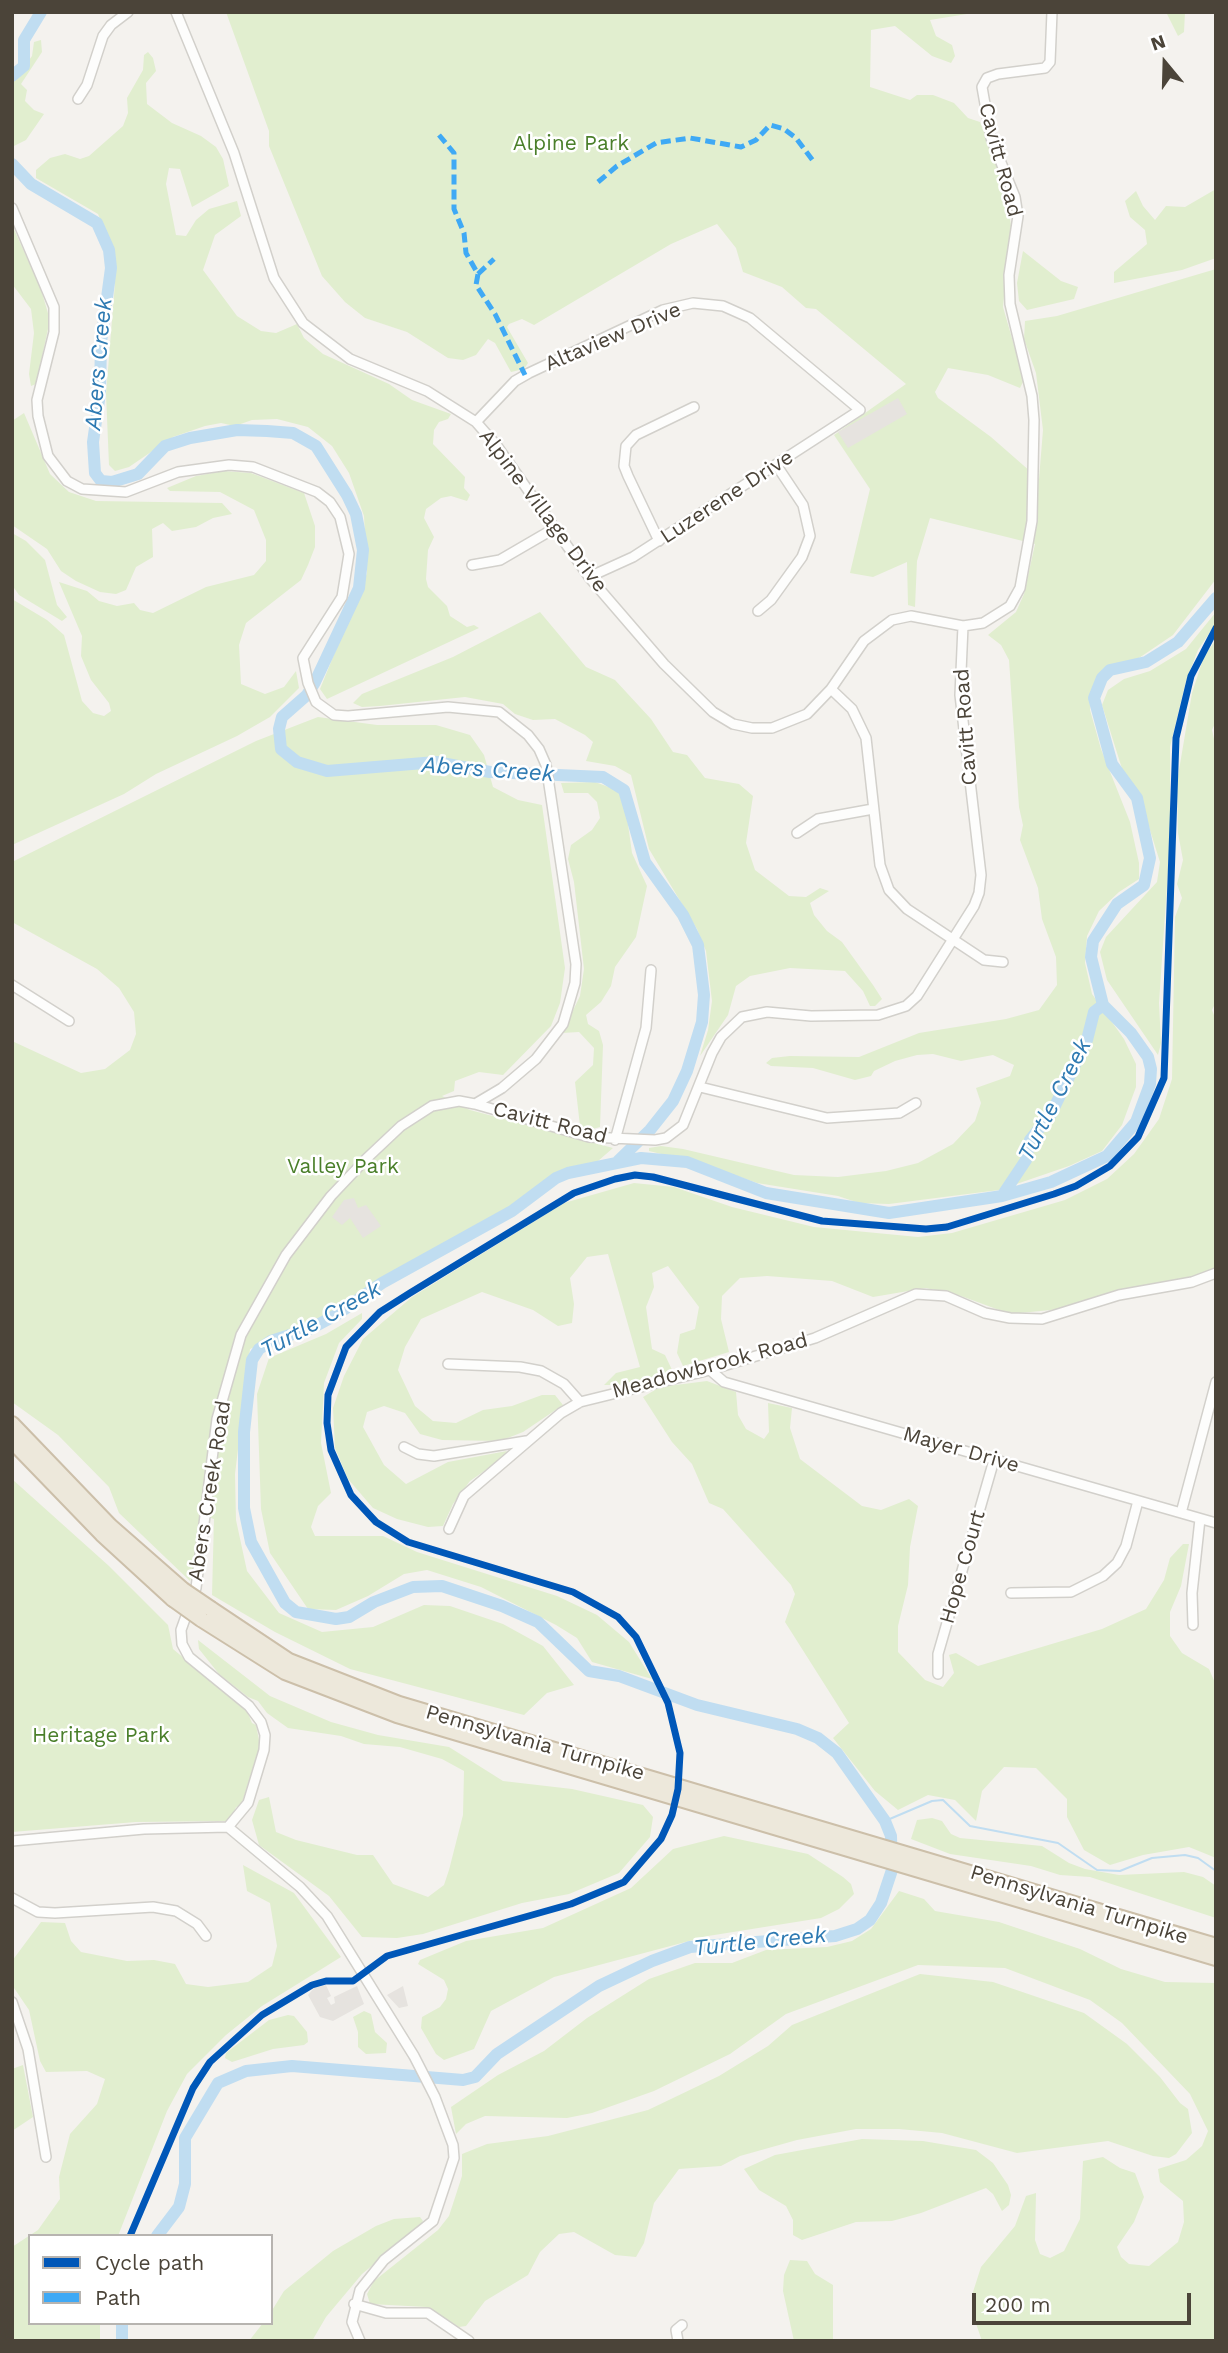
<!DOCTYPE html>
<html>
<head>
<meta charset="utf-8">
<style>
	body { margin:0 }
	#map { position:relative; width:1228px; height:2353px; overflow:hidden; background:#f4f2ee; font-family:"Work Sans",sans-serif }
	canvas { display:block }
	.frame { position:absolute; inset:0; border:14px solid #4b4439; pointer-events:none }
	.legend { position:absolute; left:28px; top:2234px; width:245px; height:91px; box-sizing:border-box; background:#fff; border:2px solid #b7b4b0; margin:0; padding:9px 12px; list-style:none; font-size:21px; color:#4b4439 }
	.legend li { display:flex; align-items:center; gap:14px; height:35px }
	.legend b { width:35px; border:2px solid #b7b4b0 }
	.north { position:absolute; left:1130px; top:28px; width:70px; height:70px; -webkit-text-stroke:5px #fff; paint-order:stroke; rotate:341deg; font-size:19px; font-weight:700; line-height:28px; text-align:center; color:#4b4439 }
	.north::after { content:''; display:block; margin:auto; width:24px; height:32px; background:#4b4439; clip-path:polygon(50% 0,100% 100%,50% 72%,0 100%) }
	.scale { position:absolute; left:972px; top:2293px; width:219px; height:32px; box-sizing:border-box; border:4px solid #4b4439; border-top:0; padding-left:9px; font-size:21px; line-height:24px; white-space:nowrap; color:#4b4439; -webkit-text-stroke:5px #fff; paint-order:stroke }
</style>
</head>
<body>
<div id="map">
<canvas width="1228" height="2353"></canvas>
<div class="frame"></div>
<ul class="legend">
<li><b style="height:9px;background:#0057b8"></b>Cycle path</li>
<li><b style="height:9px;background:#3fa9f5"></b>Path</li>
</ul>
<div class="north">N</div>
<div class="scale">200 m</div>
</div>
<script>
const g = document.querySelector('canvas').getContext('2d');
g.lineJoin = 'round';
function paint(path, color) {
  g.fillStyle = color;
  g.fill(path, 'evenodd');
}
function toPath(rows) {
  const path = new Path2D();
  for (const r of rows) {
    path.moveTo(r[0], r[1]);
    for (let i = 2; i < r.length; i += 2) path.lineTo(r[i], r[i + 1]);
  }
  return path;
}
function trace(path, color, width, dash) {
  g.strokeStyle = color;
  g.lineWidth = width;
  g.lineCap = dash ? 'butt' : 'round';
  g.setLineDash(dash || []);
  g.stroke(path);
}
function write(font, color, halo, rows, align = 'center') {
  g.font = font + ' "Work Sans",sans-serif';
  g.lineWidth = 5;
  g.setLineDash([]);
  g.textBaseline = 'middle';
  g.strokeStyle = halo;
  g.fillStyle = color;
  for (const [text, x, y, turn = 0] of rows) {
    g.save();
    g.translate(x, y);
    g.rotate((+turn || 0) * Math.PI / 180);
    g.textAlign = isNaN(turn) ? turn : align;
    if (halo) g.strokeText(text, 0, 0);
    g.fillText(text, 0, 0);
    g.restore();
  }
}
paint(toPath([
	[226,12,979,12,930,20,936,36,952,45,955,56,951,63,932,56,895,26,871,30,870,87,910,100,917,95,933,95,954,103,968,118,980,122,1006,188,1011,226,1003,307,1024,380,1020,388,988,375,948,368,935,392,938,398,991,437,1039,479,1043,430,1036,373,1024,339,1025,321,1057,316,1216,269,1216,579,1173,635,1136,660,1103,669,1091,691,1090,710,1101,749,1130,822,1139,863,1139,879,1119,892,1099,911,1087,936,1085,963,1092,994,1124,1039,1136,1064,1136,1087,1122,1125,1102,1151,1069,1166,999,1190,889,1204,859,1203,838,1196,757,1183,706,1165,649,1151,649,1148,661,1146,683,1149,794,1175,838,1177,886,1171,918,1163,953,1144,975,1121,981,1103,976,1088,1010,1076,1014,1065,993,1055,961,1061,933,1054,917,1055,895,1061,874,1071,871,1076,855,1080,813,1068,771,1066,766,1063,772,1058,790,1056,859,1057,919,1033,1006,1019,1039,1010,1057,985,1056,957,1042,919,1038,888,1020,840,1023,825,1019,807,1009,660,1001,645,988,635,1016,612,1024,594,1035,544,930,518,917,561,915,607,908,605,907,562,873,577,850,573,870,489,834,435,906,384,816,309,806,308,782,287,743,272,736,248,717,224,671,244,534,325,522,319,509,324,507,327,528,363,524,369,511,372,495,343,488,339,476,355,463,360,448,358,407,332,365,318,345,302,322,276,269,146,269,131],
	[1166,12,1185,12,1184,32,1178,36],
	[41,40,42,52,21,84,27,90,25,101,34,110,44,114,26,140,12,147,12,84,32,56,34,42],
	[148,52,153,58,156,71,146,83,147,104,172,123,201,136,216,147,223,159,229,186,192,207,180,169,169,168,166,184,176,235,186,236,196,220,209,209,237,201,241,216,215,235,203,270,237,316,261,331,276,333,297,324,304,338,323,354,389,384,412,400,451,414,448,419,439,422,434,430,433,444,465,477,464,488,470,495,467,501,451,496,441,498,426,509,424,518,434,537,428,550,426,579,428,587,447,606,450,616,467,627,474,625,479,628,327,699,320,689,367,573,364,516,349,473,332,446,308,427,277,419,252,420,235,426,221,423,205,426,173,437,129,467,115,471,109,465,106,394,115,283,114,252,98,214,36,178,36,170,50,158,65,154,80,159,89,156,123,126,128,113,127,98,143,70,144,55],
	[1216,189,1216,258,1182,270,1114,283,1114,272,1147,244,1145,230,1130,217,1125,201,1136,191,1143,206,1155,220,1166,206,1185,207],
	[12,225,40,286,50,320,36,384,31,386,29,374,34,333,31,309,12,284],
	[1023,251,1061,281,1078,287,1074,299,1027,310,1019,301,1017,283],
	[24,413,50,474,69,492,96,501,222,503,232,514,213,518,196,527,172,531,163,523,152,529,153,557,136,567,126,590,116,594,100,592,76,581,61,571,47,549,12,525,12,421],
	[224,471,251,473,304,493,315,526,315,547,308,565,301,580,246,623,239,645,241,684,265,694,284,687,296,671,299,688,270,717,237,736,156,774,124,794,12,845,12,599,47,620,64,635,82,701,93,713,104,716,111,711,109,703,91,680,81,656,82,636,59,582,87,591,99,601,117,606,134,603,140,610,153,613,206,587,254,575,266,561,266,540,254,510,220,492,170,491,167,488,196,476],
	[12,533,26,541,45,560,57,605,67,617,62,621,19,595,12,585],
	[540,612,586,667,615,680,651,719,673,752,687,755,705,778,739,784,753,796,746,843,755,870,789,896,806,897,820,888,829,891,810,903,814,915,827,931,842,942,873,985,882,999,875,1006,870,1006,863,991,845,971,790,968,750,976,736,986,728,1015,700,1056,708,1030,712,1001,706,951,697,929,649,849,631,775,615,766,586,761,593,742,585,735,555,719,533,720,515,714,503,704,465,697,380,706,362,707,353,703,362,694,453,657],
	[1216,612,1216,623,1198,650,1186,681,1170,747,1170,841,1159,1003,1161,1043,1158,1055,1107,980,1100,952,1106,937,1157,882,1160,862,1138,792,1124,775,1102,705,1108,690,1124,679,1150,671,1186,649],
	[1216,640,1216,721,1212,730,1216,748,1216,1002,1212,1010,1216,1020,1216,1269,1189,1280,1061,1309,1010,1314,961,1296,926,1288,873,1297,832,1281,767,1276,740,1278,722,1296,721,1319,729,1352,683,1366,677,1353,680,1334,695,1329,699,1307,668,1266,652,1273,654,1287,646,1307,652,1349,665,1355,673,1372,620,1385,604,1385,616,1373,640,1367,608,1254,587,1257,570,1278,574,1304,572,1323,558,1326,533,1310,482,1292,421,1319,405,1347,398,1370,415,1406,433,1421,456,1423,483,1410,512,1406,542,1395,555,1395,563,1405,523,1432,500,1441,442,1440,420,1434,405,1413,384,1406,367,1412,363,1427,384,1465,406,1484,448,1462,507,1451,500,1460,470,1481,453,1504,443,1526,428,1527,397,1519,373,1508,348,1479,335,1448,333,1408,344,1376,363,1339,412,1297,564,1203,634,1183,674,1187,732,1207,814,1227,918,1237,952,1233,1065,1200,1107,1179,1134,1154,1159,1119,1172,1079,1175,917,1182,898,1177,884,1183,860,1178,833,1177,782,1192,693,1204,656],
	[318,717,377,725,436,725,470,735,484,755,493,787,518,800,542,805,565,968,560,1003,551,1026,503,1075,479,1072,455,1081,454,1091,442,1096,470,1110,613,1148,590,1168,555,1174,509,1210,379,1281,334,1312,250,1349,235,1474,236,1520,247,1571,279,1613,322,1632,373,1627,424,1605,450,1606,503,1624,543,1646,574,1685,547,1693,524,1715,350,1669,275,1632,212,1595,214,1519,201,1515,196,1564,190,1581,119,1513,109,1487,58,1435,12,1402,12,1041,81,1073,105,1069,130,1050,136,1034,134,1012,119,988,97,969,12,922,12,862,256,741],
	[595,782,628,794,630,800,626,810,632,853,647,886,636,937,615,967,611,986,601,1002,586,1015,588,1024,599,1031,603,1045,600,1127,589,1130,580,1126,575,1082,593,1065,594,1048,579,1032,562,1033,580,996,584,969,574,882,568,859,571,845,592,830,600,818,597,802,588,793,564,793,561,783],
	[362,1313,362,1319,339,1343,324,1383,321,1443,331,1493,318,1506,311,1527,315,1536,383,1536,417,1552,557,1596,597,1615,629,1642,652,1679,592,1662,577,1638,556,1625,481,1587,427,1570,404,1574,368,1596,336,1610,308,1609,270,1553,261,1509,257,1394,269,1358,326,1334],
	[707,1381,736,1392,738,1415,746,1429,764,1439,769,1432,768,1403,792,1408,790,1428,800,1459,862,1506,881,1510,909,1499,918,1506,910,1547,908,1585,898,1626,898,1652,925,1680,943,1687,954,1673,949,1655,956,1653,978,1666,1102,1629,1146,1609,1164,1580,1170,1558,1183,1544,1189,1544,1181,1586,1170,1612,1170,1636,1182,1653,1209,1669,1216,1685,1216,1858,1189,1847,1143,1855,1110,1865,1084,1850,1067,1817,1067,1799,1036,1768,1004,1767,982,1791,976,1821,955,1800,928,1795,898,1810,875,1791,833,1738,849,1723,785,1622,795,1594,791,1585,723,1509,709,1503,692,1464,672,1442,643,1397,660,1387],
	[12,1479,109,1566,168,1625,173,1649,247,1711,252,1723,256,1725,260,1745,241,1806,236,1807,231,1821,136,1822,12,1832],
	[198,1640,270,1696,331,1722,378,1735,449,1747,503,1781,572,1789,643,1805,653,1817,650,1837,619,1873,569,1894,522,1903,423,1934,397,1938,362,1937,329,1896,259,1845,252,1820,259,1800,269,1797,276,1832,296,1840,357,1855,373,1855,393,1884,428,1897,444,1885,449,1870,463,1815,464,1771,442,1759,400,1747,364,1744,341,1736,288,1728,267,1713,258,1701,248,1697,219,1674,199,1649],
	[932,1818,942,1821,951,1834,960,1838,1042,1846,1069,1863,1085,1869,1119,1875,1184,1872,1203,1877,1216,1886,1216,1918,1090,1877,1060,1875,1031,1866,950,1854,911,1839,917,1820],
	[724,1836,808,1854,843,1877,851,1884,854,1894,839,1909,821,1918,708,1936,554,1977,491,2011,474,2049,444,2060,436,2054,421,2028,422,2017,440,2007,446,1999,448,1989,444,1980,418,1964,420,1960,466,1941,543,1928,631,1888,673,1849],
	[243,1865,294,1893,341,1957,262,2006,226,2035,187,2074,167,2111,118,2236,30,2236,30,2323,100,2323,100,2341,12,2341,12,2247,38,2230,60,2199,59,2177,70,2134,97,2104,105,2079,87,2071,46,2072,40,2061,29,2010,12,1985,12,1961,41,1922,65,1923,71,1941,81,1952,127,1961,154,1960,175,1964,186,1984,208,1987,248,1982,272,1966,277,1946,270,1903,247,1891],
	[899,1891,924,1899,935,1911,999,1922,1080,1949,1121,1969,1165,1982,1216,1983,1216,2341,982,2341,972,2312,973,2292,981,2267,1015,2226,1026,2196,1036,2193,1035,2240,1040,2254,1050,2258,1064,2251,1080,2219,1083,2161,1103,2157,1120,2168,1135,2173,1144,2197,1134,2222,1117,2247,1121,2257,1129,2264,1149,2266,1178,2242,1184,2222,1183,2201,1160,2182,1158,2169,1186,2160,1202,2146,1208,2131,1190,2094,1122,2023,1090,2000,1005,1968,918,1965,786,2014,730,2054,654,2091,592,2113,567,2118,485,2116,466,2124,456,2134,451,2107,498,2075,544,2051,587,2018,649,1979,695,1963,732,1963,766,1950,827,1947,852,1941,871,1929],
	[920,1974,993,1982,1084,2013,1127,2044,1160,2077,1180,2103,1188,2109,1192,2133,1176,2154,1169,2158,1153,2156,1108,2141,1017,2153,942,2133,899,2129,856,2129,797,2140,740,2156,721,2166,679,2169,654,2203,644,2243,636,2257,615,2255,574,2232,559,2234,540,2252,528,2275,485,2301,466,2326,459,2327,427,2307,370,2304,367,2294,374,2281,438,2230,449,2216,462,2176,462,2154,487,2144,548,2136,648,2110,719,2076,768,2046,792,2025],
	[364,2011,371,2014,375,2032,387,2043,386,2053,366,2054,358,2047,358,2032,353,2017],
	[288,2015,294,2016,307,2032,308,2042,304,2045,273,2049,232,2062,225,2058,226,2053,269,2020],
	[23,2065,33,2117,12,2131,12,2069],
	[862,2139,923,2141,976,2150,993,2163,1008,2185,1011,2195,1009,2205,1002,2211,993,2194,986,2188,921,2213,892,2221,856,2222,802,2240,793,2235,793,2220,786,2206,759,2190,744,2169,775,2155],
	[420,2217,423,2221,420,2226,362,2274,326,2317,312,2341,249,2341,263,2323,271,2323,271,2312,284,2291,333,2251,376,2226,394,2219],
	[790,2260,807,2261,815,2274,833,2285,833,2341,794,2341,783,2291,784,2275]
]), '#e1eecf');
paint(toPath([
	[898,398,907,414,848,448,838,432],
	[354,1198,358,1208,366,1205,381,1226,363,1238,350,1218,342,1225,332,1217,344,1200],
	[326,1985,331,1996,327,1998,331,2005,335,2003,334,1997,357,1986,364,2004,333,2021,320,2017,308,1995,314,1988],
	[403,1986,408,2006,399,2008,387,1995]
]), '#e6e3df');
trace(toPath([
	[885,1821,932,1801,943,1800,970,1826,1058,1843,1097,1870,1120,1871,1152,1858,1185,1855,1198,1858,1216,1871]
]), '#c0ddf1', 2);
trace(toPath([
	[12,76,24,66,24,40,41,12],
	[12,164,31,184,97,223,109,250,111,268,101,342,100,393,93,442,95,473,101,481,112,482,138,474,165,446,190,438,237,430,267,431,293,433,316,446,347,495,356,514,363,550,359,588,315,682,307,695,282,717,279,729,281,749,297,762,327,771,436,762,490,772,603,777,624,790,645,862,683,915,698,945,704,995,702,1022,687,1071,673,1101,650,1130,618,1161],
	[1002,1196,1026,1160,1030,1140,1051,1114,1087,1040,1094,1012,1103,1005],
	[157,2236,179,2207,185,2184,185,2138,218,2083,246,2071,292,2066,463,2080,475,2077,497,2054,599,1986,652,1961,690,1947,835,1936,857,1929,870,1920,881,1903,892,1870,891,1836,885,1821,837,1753,818,1738,797,1729,697,1705,619,1676,589,1671,538,1622,502,1606,442,1586,413,1587,374,1602,349,1617,336,1619,296,1612,285,1603,251,1542,244,1508,244,1432,252,1360,259,1349,271,1341,312,1328,336,1315,382,1283,512,1211,556,1178,568,1173,641,1158,687,1162,766,1193,889,1213,1002,1196,1051,1182,1107,1156,1136,1122,1150,1084,1151,1069,1148,1057,1131,1033,1103,1005,1091,957,1093,941,1117,904,1144,885,1150,858,1137,798,1112,764,1094,698,1102,678,1110,670,1146,662,1178,642,1216,598],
	[122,2341,122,2323]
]), '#c0ddf1', 12);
const minor = toPath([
	[176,12,234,153,274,278,303,323,350,359,427,391,476,422,497,446,589,577,664,664,713,712,733,724,752,728,772,728,807,714,831,689,864,641,892,620,911,616,963,626,983,623,1010,606,1020,588,1032,521,1034,420,1032,396,1010,304,1009,275,1018,216,1015,197,991,138,982,87,987,78,998,74,1045,68,1050,62,1052,12],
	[78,99,87,85,103,36,111,25,128,12],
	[12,208,54,307,54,332,37,400,38,416,48,456,67,481,82,489,126,492,178,472,229,465,253,467,317,492,330,502,340,517,349,554,342,597,303,658,308,683,316,702,334,715,348,716,448,707,499,712,528,735,539,749,546,765,550,791,576,964,575,983,563,1024,536,1059,502,1088,475,1104],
	[476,422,515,381,529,373,663,310,693,303,723,306,750,318,860,410,633,557,589,577],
	[659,541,628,476,624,466,626,446,636,435,694,407],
	[472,565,500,560,555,528],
	[758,611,771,600,802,557,810,536,803,505,777,466],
	[831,689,852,709,866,738,880,865,889,890,907,909,984,960,1003,962],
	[797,833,818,819,873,809],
	[12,985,69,1021],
	[700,1087,827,1118,899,1113,916,1103],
	[615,1140,646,1028,651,970],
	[448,1364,520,1367,541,1371,564,1384,580,1402],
	[710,1370,724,1382,1216,1523],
	[404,1447,418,1454,434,1456,526,1441],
	[1181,1513,1216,1382],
	[449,1529,464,1496,561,1413,580,1402,710,1370,815,1338,916,1294,946,1296,985,1313,1010,1318,1042,1319,1119,1295,1192,1282,1216,1273],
	[1011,1593,1071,1592,1103,1576,1117,1563,1126,1546,1138,1501],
	[1193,1625,1192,1593,1200,1519],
	[938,1674,938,1654,994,1460],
	[228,1827,248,1803,264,1750,265,1735,261,1722,249,1706,189,1657,182,1644,181,1630,196,1588,217,1419,241,1335,286,1255,331,1196,366,1159,401,1126,432,1106,459,1101,475,1104,589,1137,655,1140,666,1138,683,1125,712,1053,721,1037,742,1017,767,1012,811,1016,878,1015,906,1006,917,996,974,906,979,893,981,875,960,695,963,626],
	[12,1841,144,1829,228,1827,300,1887,327,1916,414,2056,435,2097,453,2145,454,2158,433,2221,384,2260,360,2290,352,2322,360,2341],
	[12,1898,38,1912,55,1913,153,1907,176,1911,197,1924,206,1936],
	[12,2002,28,2049,46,2157],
	[354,2304,386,2313,428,2313,469,2341],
	[678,2341,676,2330,682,2325]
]);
const highway = toPath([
	[12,1424,110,1526,183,1590],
	[12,1441,102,1534,173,1599],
	[211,1609,289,1661,399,1704,1216,1946],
	[201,1619,285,1672,397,1715,1216,1958]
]);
trace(minor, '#d2d0cb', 12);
trace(highway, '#ccbfa9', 18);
trace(minor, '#fdfdfc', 9);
trace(highway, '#ede8db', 14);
const highwayBridge = toPath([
	[183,1590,211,1609],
	[173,1599,201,1619]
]);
trace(highwayBridge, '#ccbfa9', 18, []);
trace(highwayBridge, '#ede8db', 14);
trace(toPath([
	[439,135,454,153,454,209,464,233,466,253,478,274,476,285,495,314,525,375],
	[598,182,617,166,656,143,690,138,741,147,756,140,770,125,784,129,796,138,814,162],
	[478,274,494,259]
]), '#3fa9f5', 5, [10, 5]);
trace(toPath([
	[130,2236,193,2088,210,2062,262,2015,312,1985,326,1981,353,1981,387,1956,571,1904,624,1882,661,1839,672,1815,678,1789,680,1753,668,1703,636,1637,618,1617,573,1592,408,1542,376,1522,351,1495,331,1450,327,1423,328,1395,346,1347,380,1312,410,1293,574,1193,615,1179,635,1175,653,1177,822,1221,926,1229,947,1227,1054,1194,1076,1186,1110,1166,1138,1137,1164,1078,1176,738,1191,676,1216,628]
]), '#0057b8', 7);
write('21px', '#4a7f2a', '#fff', [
	["Alpine Park",571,144],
	["Valley Park",343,1167],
	["Heritage Park",101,1736]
]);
write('21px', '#4b4439', '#fff', [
	["Cavitt Road",1000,160,75],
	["Altaview Drive",613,337,-23],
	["Luzerene Drive",727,497,-33],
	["Alpine Village Drive",543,511,53],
	["Cavitt Road",966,727,-94],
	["Cavitt Road",550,1123,14],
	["Meadowbrook Road",710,1366,-15],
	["Mayer Drive",961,1450,16],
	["Abers Creek Road",210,1491,-81],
	["Hope Court",963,1567,-74],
	["Pennsylvania Turnpike",535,1743,16],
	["Pennsylvania Turnpike",1079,1905,17]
]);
write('italic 23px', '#2e7ab2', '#fff', [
	["Abers Creek",99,364,-85],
	["Abers Creek",488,770,4],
	["Turtle Creek",1055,1100,-63],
	["Turtle Creek",321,1320,-29],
	["Turtle Creek",760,1942,-6]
]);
</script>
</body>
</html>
